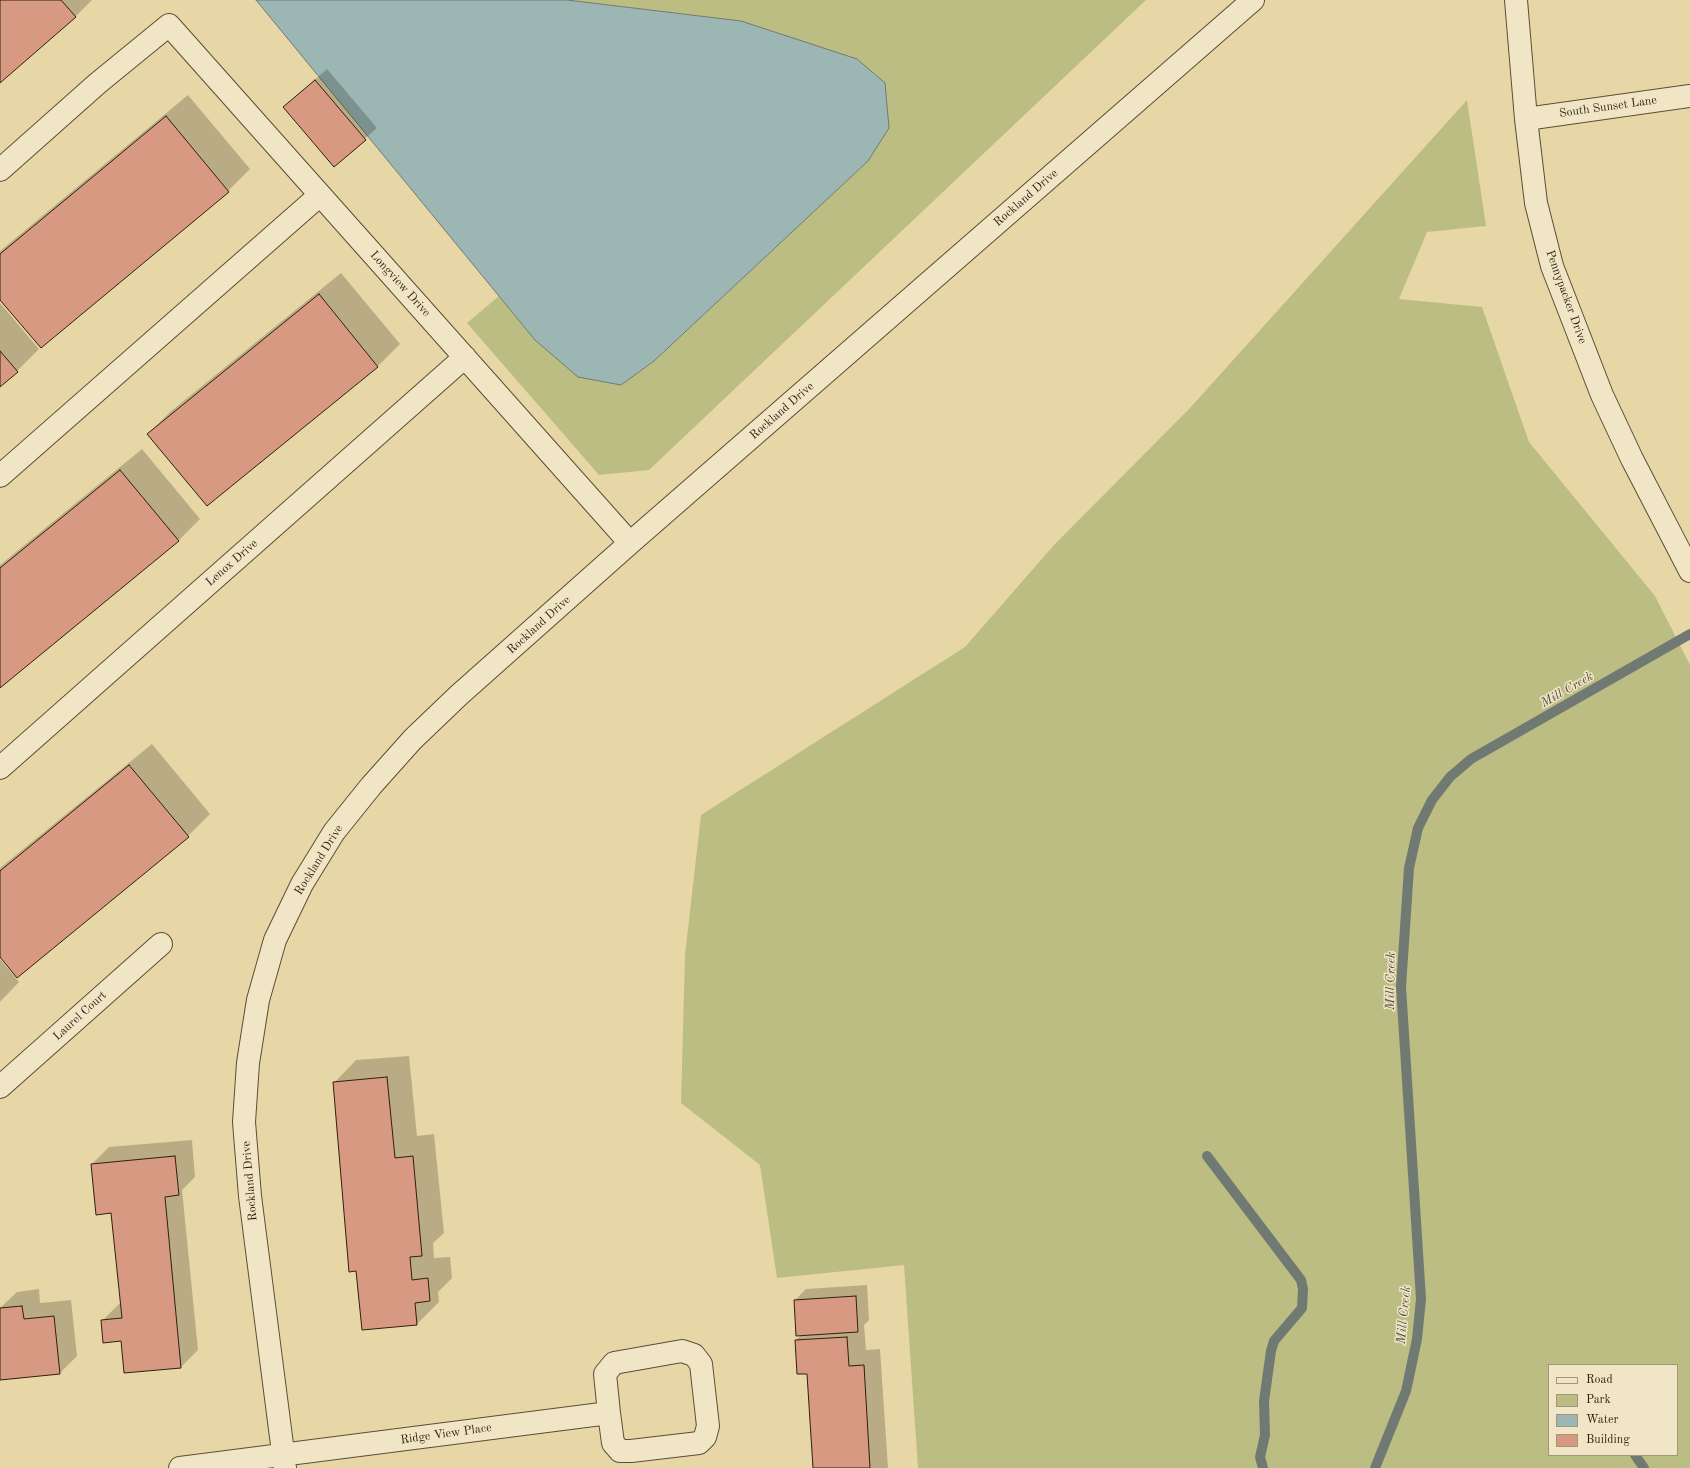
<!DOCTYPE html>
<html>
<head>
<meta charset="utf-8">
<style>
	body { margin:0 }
	#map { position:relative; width:1690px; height:1468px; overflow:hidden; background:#e8d7a6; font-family:"Old Standard TT",serif }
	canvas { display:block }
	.legend { position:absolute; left:1548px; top:1364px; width:130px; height:92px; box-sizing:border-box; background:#f0e5c5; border:1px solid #a3957d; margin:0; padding:5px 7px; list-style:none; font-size:12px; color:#301e10 }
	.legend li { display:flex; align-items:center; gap:8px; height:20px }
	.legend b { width:20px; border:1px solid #a3957d }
</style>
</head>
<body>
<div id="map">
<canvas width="1690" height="1468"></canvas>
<ul class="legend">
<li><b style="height:5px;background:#f0e5c5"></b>Road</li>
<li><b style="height:11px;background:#bbbd83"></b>Park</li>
<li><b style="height:11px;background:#9cb7b3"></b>Water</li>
<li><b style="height:11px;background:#d79981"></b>Building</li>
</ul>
</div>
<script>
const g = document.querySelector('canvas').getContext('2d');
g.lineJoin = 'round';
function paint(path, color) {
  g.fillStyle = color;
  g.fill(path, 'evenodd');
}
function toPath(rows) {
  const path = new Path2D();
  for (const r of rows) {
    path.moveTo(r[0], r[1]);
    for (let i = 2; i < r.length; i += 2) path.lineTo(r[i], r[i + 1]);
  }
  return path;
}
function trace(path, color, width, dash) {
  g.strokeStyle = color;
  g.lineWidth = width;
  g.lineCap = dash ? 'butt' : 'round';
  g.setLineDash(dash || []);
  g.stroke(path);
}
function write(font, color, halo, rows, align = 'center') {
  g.font = font + ' "Old Standard TT",serif';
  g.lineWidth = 3;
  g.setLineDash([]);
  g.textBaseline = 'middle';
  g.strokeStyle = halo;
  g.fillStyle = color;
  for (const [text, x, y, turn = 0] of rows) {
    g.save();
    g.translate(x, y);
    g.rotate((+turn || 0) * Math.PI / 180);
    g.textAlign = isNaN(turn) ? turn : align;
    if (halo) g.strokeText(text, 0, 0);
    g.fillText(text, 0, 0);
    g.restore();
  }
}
paint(toPath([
	[567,0,1146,0,649,470,599,475,467,323,499,296,535,340,621,385,654,361,868,161,741,21],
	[1467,100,1486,226,1427,232,1399,299,1482,307,1529,442,1655,596,1690,665,1690,1468,918,1468,904,1265,777,1278,760,1165,681,1103,685,955,701,815,965,647,1054,545,1190,408],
	[1549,1365,1677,1365,1677,1455,1549,1455]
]), '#bbbd83');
const water = toPath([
	[256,0,567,0,741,21,857,59,885,83,889,128,868,161,654,361,621,385,578,377,535,340,256,0]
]);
paint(water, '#9cb7b3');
trace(water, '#717a72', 1);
paint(toPath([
	[0,0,92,0,75,17,0,81],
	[327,69,377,128,334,166,284,107],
	[188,95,250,169,228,191,0,298,0,251],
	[341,273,400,344,378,366,207,505,148,434,170,412],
	[0,303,39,349,17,371,0,386],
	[142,449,200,519,178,541,0,686,0,565],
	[152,744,210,814,188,836,0,955,0,868],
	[0,959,19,982,0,1002],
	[409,1056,417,1136,434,1134,444,1233,433,1243,434,1258,450,1257,452,1278,438,1292,439,1302,417,1324,357,1270,334,1083,356,1060],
	[192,1140,195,1177,182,1190,198,1350,181,1367,122,1340,102,1321,119,1304,121,1303,112,1212,92,1164,109,1147],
	[867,1285,869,1320,864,1325,866,1350,880,1349,888,1468,814,1468,808,1373,796,1340,801,1335,795,1300,806,1289],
	[39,1289,40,1303,71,1300,77,1356,60,1373,0,1379,0,1308,17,1292]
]), '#0003');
trace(toPath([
	[1207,1156,1301,1280,1303,1289,1302,1308,1274,1341,1271,1351,1264,1401,1265,1435,1260,1457,1263,1468],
	[1635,1455,1644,1468],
	[1375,1468,1406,1391,1417,1339,1421,1299,1401,987,1409,868,1418,828,1432,800,1450,777,1471,759,1690,634]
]), '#717a72', 10);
const building = toPath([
	[0,0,61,0,76,17,0,83,0,0],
	[315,80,366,140,334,167,283,107,315,80],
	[166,116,229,192,41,348,0,300,0,254,166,116],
	[319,294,378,367,207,506,147,434,319,294],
	[0,351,18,372,0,387,0,351],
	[120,470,179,541,0,688,0,568,120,470],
	[129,765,189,837,17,978,0,957,0,871,129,765],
	[387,1077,395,1158,413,1156,422,1256,410,1257,412,1280,428,1278,430,1301,415,1303,417,1325,362,1330,356,1271,349,1272,333,1082,387,1077],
	[175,1156,179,1195,165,1197,181,1368,124,1373,121,1341,103,1343,101,1320,122,1318,111,1213,96,1215,91,1164,175,1156],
	[856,1296,858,1332,796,1336,794,1300,856,1296],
	[22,1306,24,1319,54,1316,60,1374,0,1380,0,1308,22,1306],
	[847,1337,849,1366,864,1365,870,1468,813,1468,807,1374,797,1374,795,1340,847,1337]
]);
paint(building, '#d79981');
trace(building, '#301e10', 1);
const minor = toPath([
	[1516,0,1526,119,1536,203,1552,266,1602,395,1632,459,1690,571],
	[1526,119,1690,96],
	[0,170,98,83,169,25,630,543],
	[0,476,320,195],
	[0,768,465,357],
	[0,1087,161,944],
	[180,1468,609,1413,613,1443,620,1451,631,1451,699,1443,705,1437,708,1426,701,1364,694,1355,682,1351,614,1363,605,1374,609,1413],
	[285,1468,250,1196,244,1122,248,1063,258,1000,275,940,302,884,334,832,371,786,413,739,459,695,630,543,1253,0]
]);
trace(minor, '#5e4c36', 24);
trace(minor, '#f0e5c5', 22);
write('12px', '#301e10', '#f0e5c5', [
	["South Sunset Lane",1608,107,-8],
	["Rockland Drive",1026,198,-41],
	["Longview Drive",400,284,48],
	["Pennypacker Drive",1566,297,70],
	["Rockland Drive",782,411,-41],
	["Lenox Drive",232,563,-41],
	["Rockland Drive",539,625,-42],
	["Rockland Drive",319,860,-58],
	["Laurel Court",80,1016,-42],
	["Rockland Drive",250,1181,-95],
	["Ridge View Place",446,1434,-8]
]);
write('italic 13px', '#504c41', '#f0e5c5', [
	["Mill Creek",1567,690,-30],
	["Mill Creek",1391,981,-89],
	["Mill Creek",1404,1315,-85]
]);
</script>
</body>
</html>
